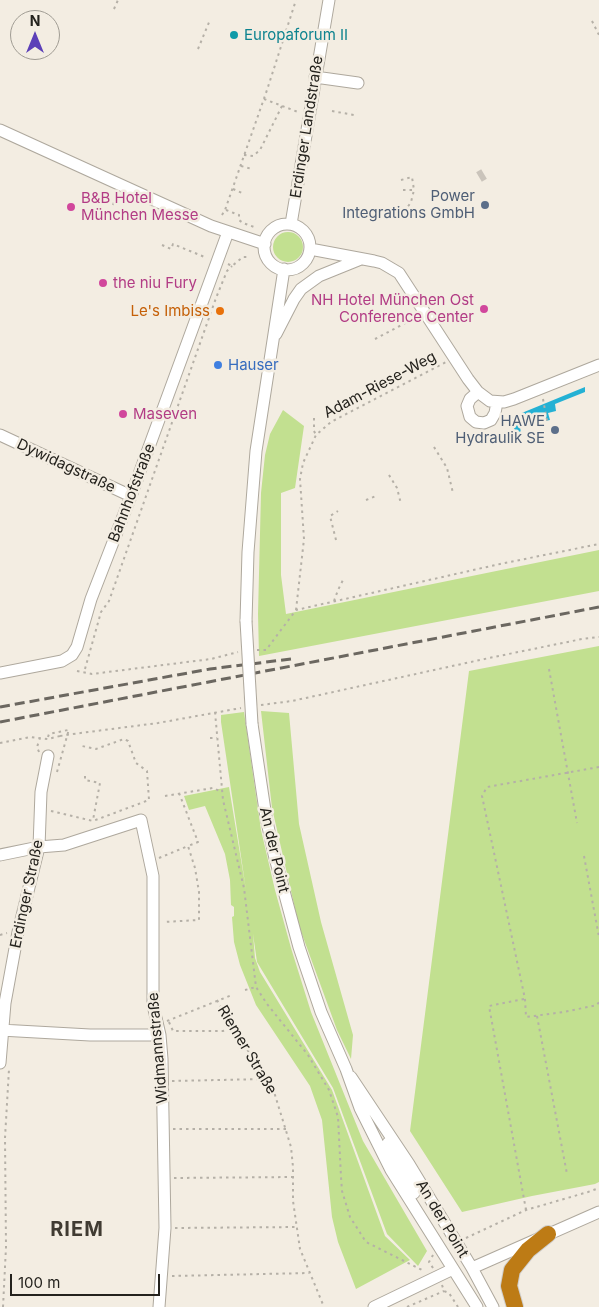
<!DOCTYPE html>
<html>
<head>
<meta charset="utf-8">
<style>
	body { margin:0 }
	#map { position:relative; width:599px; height:1307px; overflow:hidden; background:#f3ede2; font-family:Inter,sans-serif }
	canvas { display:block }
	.north { position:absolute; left:10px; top:10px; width:50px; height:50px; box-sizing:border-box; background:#f3ede2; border:1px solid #a09c93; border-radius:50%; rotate:0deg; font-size:14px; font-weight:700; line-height:20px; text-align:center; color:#24221d }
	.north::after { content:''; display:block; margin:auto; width:18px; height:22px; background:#5c40b8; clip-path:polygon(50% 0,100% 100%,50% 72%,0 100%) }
	.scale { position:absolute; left:10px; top:1274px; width:150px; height:22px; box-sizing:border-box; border:2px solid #24221d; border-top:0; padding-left:6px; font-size:15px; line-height:18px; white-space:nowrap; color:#24221d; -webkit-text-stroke:4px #f3ede2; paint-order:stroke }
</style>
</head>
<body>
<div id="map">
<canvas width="599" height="1307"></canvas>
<div class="north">N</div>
<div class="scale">100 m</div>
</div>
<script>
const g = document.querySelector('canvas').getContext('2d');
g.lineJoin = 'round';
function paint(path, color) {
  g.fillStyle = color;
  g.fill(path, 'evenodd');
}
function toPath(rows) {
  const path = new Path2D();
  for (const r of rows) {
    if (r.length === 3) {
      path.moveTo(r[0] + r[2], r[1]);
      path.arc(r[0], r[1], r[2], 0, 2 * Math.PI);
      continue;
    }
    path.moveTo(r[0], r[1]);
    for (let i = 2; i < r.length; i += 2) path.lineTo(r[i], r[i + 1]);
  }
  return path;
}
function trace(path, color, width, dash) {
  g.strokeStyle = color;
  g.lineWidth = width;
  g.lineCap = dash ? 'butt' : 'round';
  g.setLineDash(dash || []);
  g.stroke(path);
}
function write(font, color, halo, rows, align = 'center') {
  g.font = font + ' Inter,sans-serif';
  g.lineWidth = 5;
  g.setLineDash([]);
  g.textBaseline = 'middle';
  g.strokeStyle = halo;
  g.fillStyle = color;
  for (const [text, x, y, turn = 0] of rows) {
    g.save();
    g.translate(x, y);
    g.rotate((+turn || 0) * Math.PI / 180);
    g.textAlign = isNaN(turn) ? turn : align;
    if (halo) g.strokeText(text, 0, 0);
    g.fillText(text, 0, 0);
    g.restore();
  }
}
paint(toPath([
	[288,247,15],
	[283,410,304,426,295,488,281,493,281,575,286,614,599,550,599,591,259,656,258,614,261,493,265,455,270,434],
	[599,646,599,1182,595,1184,532,1196,462,1212,410,1131,469,671],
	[261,711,289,713,299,824,321,922,353,1035,351,1059,337,1030,299,926,272,808],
	[244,712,261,830,275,890,291,948,311,1012,363,1141,427,1251,418,1266,387,1234,333,1088,257,962,253,934,255,958,260,972,332,1090,385,1236,410,1260,356,1289,338,1242,332,1217,322,1120,310,1086,256,1005,240,965,234,942,232,917,234,916,234,907,231,905,230,880,225,854,205,806,189,810,184,796,229,787,246,890,221,722,221,715]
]), '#c2e090');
paint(toPath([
	[585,387,585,392,555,404,556,411,548,413,550,420,520,426,521,434,515,435,512,417]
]), '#24b1d4');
trace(toPath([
	[479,177,484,174]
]), '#cac4bb', 11, [11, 5.5]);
const minor = toPath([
	[315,77,358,83],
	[0,130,211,226,265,244],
	[291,224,329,0],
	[287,247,23],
	[310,249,374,261,382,263,399,273,468,379,478,392,490,401,504,402,514,399,599,365],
	[276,334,294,299,301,289,319,276,361,259],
	[478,392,470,399,467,406,470,417,476,422,484,423,491,420,495,413,497,402],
	[0,435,131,496],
	[246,621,248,552,256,451,284,269],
	[0,673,62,661,72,655,77,647,91,599,131,496,228,232],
	[252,724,266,817,274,854,299,947,321,1012,346,1069,360,1108,391,1170,477,1307],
	[0,855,39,847,64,845,141,820,153,876,153,1005,160,1035,162,1059,165,1228,159,1307],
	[0,1030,90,1035,160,1035],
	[0,1063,5,1003,18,932,39,847,41,792,48,756],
	[351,1077,409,1164,472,1268,493,1307],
	[388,1143,414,1193],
	[472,1268,599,1212],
	[374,1307,453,1269]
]);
const highway = toPath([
	[515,1307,509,1286,512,1270,528,1250,548,1234]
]);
trace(minor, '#aea89d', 13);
trace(highway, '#cfcecd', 18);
trace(toPath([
	[114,9,118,0],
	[592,21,599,35],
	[198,49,210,20],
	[264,99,298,112],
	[332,111,354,115],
	[244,155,253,156,260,150,282,106],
	[241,166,252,169],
	[401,180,412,177,414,190],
	[233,189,242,193],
	[403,190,414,190,411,202,403,214,405,218],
	[113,205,116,197],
	[226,210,239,215,239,220,243,223,254,227],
	[222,215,225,210,267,90,296,0],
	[162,245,171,249,173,244,207,258],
	[228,264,232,266,243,257,250,257],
	[375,339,415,318],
	[543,399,547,421],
	[314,418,314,431,316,435],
	[434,447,447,468,453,493],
	[389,475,397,488,401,504],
	[366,500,376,496],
	[336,540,330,516,338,511],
	[334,601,338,590,344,578],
	[296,610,304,539,300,479,303,463,316,435,331,422,446,362],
	[257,650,266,650,296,610,500,564,599,544],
	[85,669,101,612,109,601,216,298,227,271,232,266],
	[549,669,577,823],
	[77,671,92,674,211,659,238,652],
	[261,705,292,701,489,658,582,639,599,637],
	[215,712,223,800,244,888,256,987,267,1004,308,1055,329,1090,338,1117,341,1177,342,1191,350,1217,366,1242,422,1270],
	[73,734,158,723,241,708],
	[48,737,49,734,68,730],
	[210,738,217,738],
	[0,743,30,737,48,739,60,736],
	[39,752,37,747,40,738],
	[599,767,487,787,482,796,525,999,526,1017,564,1012,597,1005,599,1002],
	[57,772,69,729],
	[85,776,85,780,100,783,93,820],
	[179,793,198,842,188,846],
	[165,796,213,788,222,792],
	[51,811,93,821,149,800,147,771,136,763,128,741,124,739,96,749,82,746],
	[584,856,599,937],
	[159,858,188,846,195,868,199,892,199,920,164,922],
	[0,935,7,933],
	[245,990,256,987],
	[524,999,489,1006,526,1210],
	[217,1000,229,1023,264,1074,275,1095,291,1147,293,1167,293,1201,300,1249,324,1307],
	[537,1016,567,1174],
	[167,1021,232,995],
	[169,1022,173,1031,223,1031,232,1028],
	[172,1081,266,1079],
	[173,1129,286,1129],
	[174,1178,293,1177],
	[175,1228,297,1227],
	[466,1238,526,1210,588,1192,599,1188],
	[433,1268,429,1262,433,1255],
	[172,1276,309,1273],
	[442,1285,444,1291,449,1293,458,1307],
	[3,1307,6,1247,5,1138,9,1069],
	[407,1307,444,1291]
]), '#b5b0a7', 2, [2.5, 4]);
trace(minor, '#fff', 11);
trace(highway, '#bd7b15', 16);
trace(toPath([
	[0,707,210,669,291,659],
	[0,722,599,607]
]), '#6b6760', 3, [10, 5]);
const minorBridge = toPath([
	[246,621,252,724]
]);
trace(minorBridge, '#aea89d', 13, []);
trace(toPath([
	[60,736,73,734]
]), '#b5b0a7', 2, [2.5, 4]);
trace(minorBridge, '#fff', 11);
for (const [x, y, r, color] of [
	[234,35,5,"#0f9aa8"],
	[485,205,5,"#5c6f8a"],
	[71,207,5,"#d1479c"],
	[103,283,5,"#d1479c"],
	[484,309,5,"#d1479c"],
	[220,311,5,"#e8710a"],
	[218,365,5,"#3f7fe0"],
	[123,414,5,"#d1479c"],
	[555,430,5,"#5c6f8a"]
]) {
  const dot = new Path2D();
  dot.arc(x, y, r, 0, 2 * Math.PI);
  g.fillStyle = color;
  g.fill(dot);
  trace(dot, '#f3ede2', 2);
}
write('15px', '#0d838f', '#f3ede2', [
	["Europaforum II",244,35]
], 'left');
write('15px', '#24221d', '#f3ede2', [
	["Erdinger Landstraße",307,127,-81],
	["Adam-Riese-Weg",380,385,-28],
	["Dywidagstraße",66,466,25],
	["Bahnhofstraße",132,493,-69],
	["An der Point",274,850,77],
	["Erdinger Straße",27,894,-78],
	["Widmannstraße",158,1048,-95],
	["Riemer Straße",247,1050,59],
	["An der Point",442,1219,59]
]);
write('15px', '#4e5e75', '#f3ede2', [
	["Power",475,196],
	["Integrations GmbH",475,213],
	["HAWE",545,421],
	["Hydraulik SE",545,438]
], 'right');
write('15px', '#b23c85', '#f3ede2', [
	["B&B Hotel",81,198],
	["München Messe",81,215],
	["the niu Fury",113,283],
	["NH Hotel München Ost",474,300,"right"],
	["Conference Center",474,317,"right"],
	["Maseven",133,414]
], 'left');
write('15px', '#c56008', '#f3ede2', [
	["Le's Imbiss",210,311]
], 'right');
write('15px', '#366cbe', '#f3ede2', [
	["Hauser",228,365]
], 'left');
g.letterSpacing = '1px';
write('bold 20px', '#403b32', '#f3ede2', [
	["RIEM",77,1230]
]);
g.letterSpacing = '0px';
</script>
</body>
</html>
